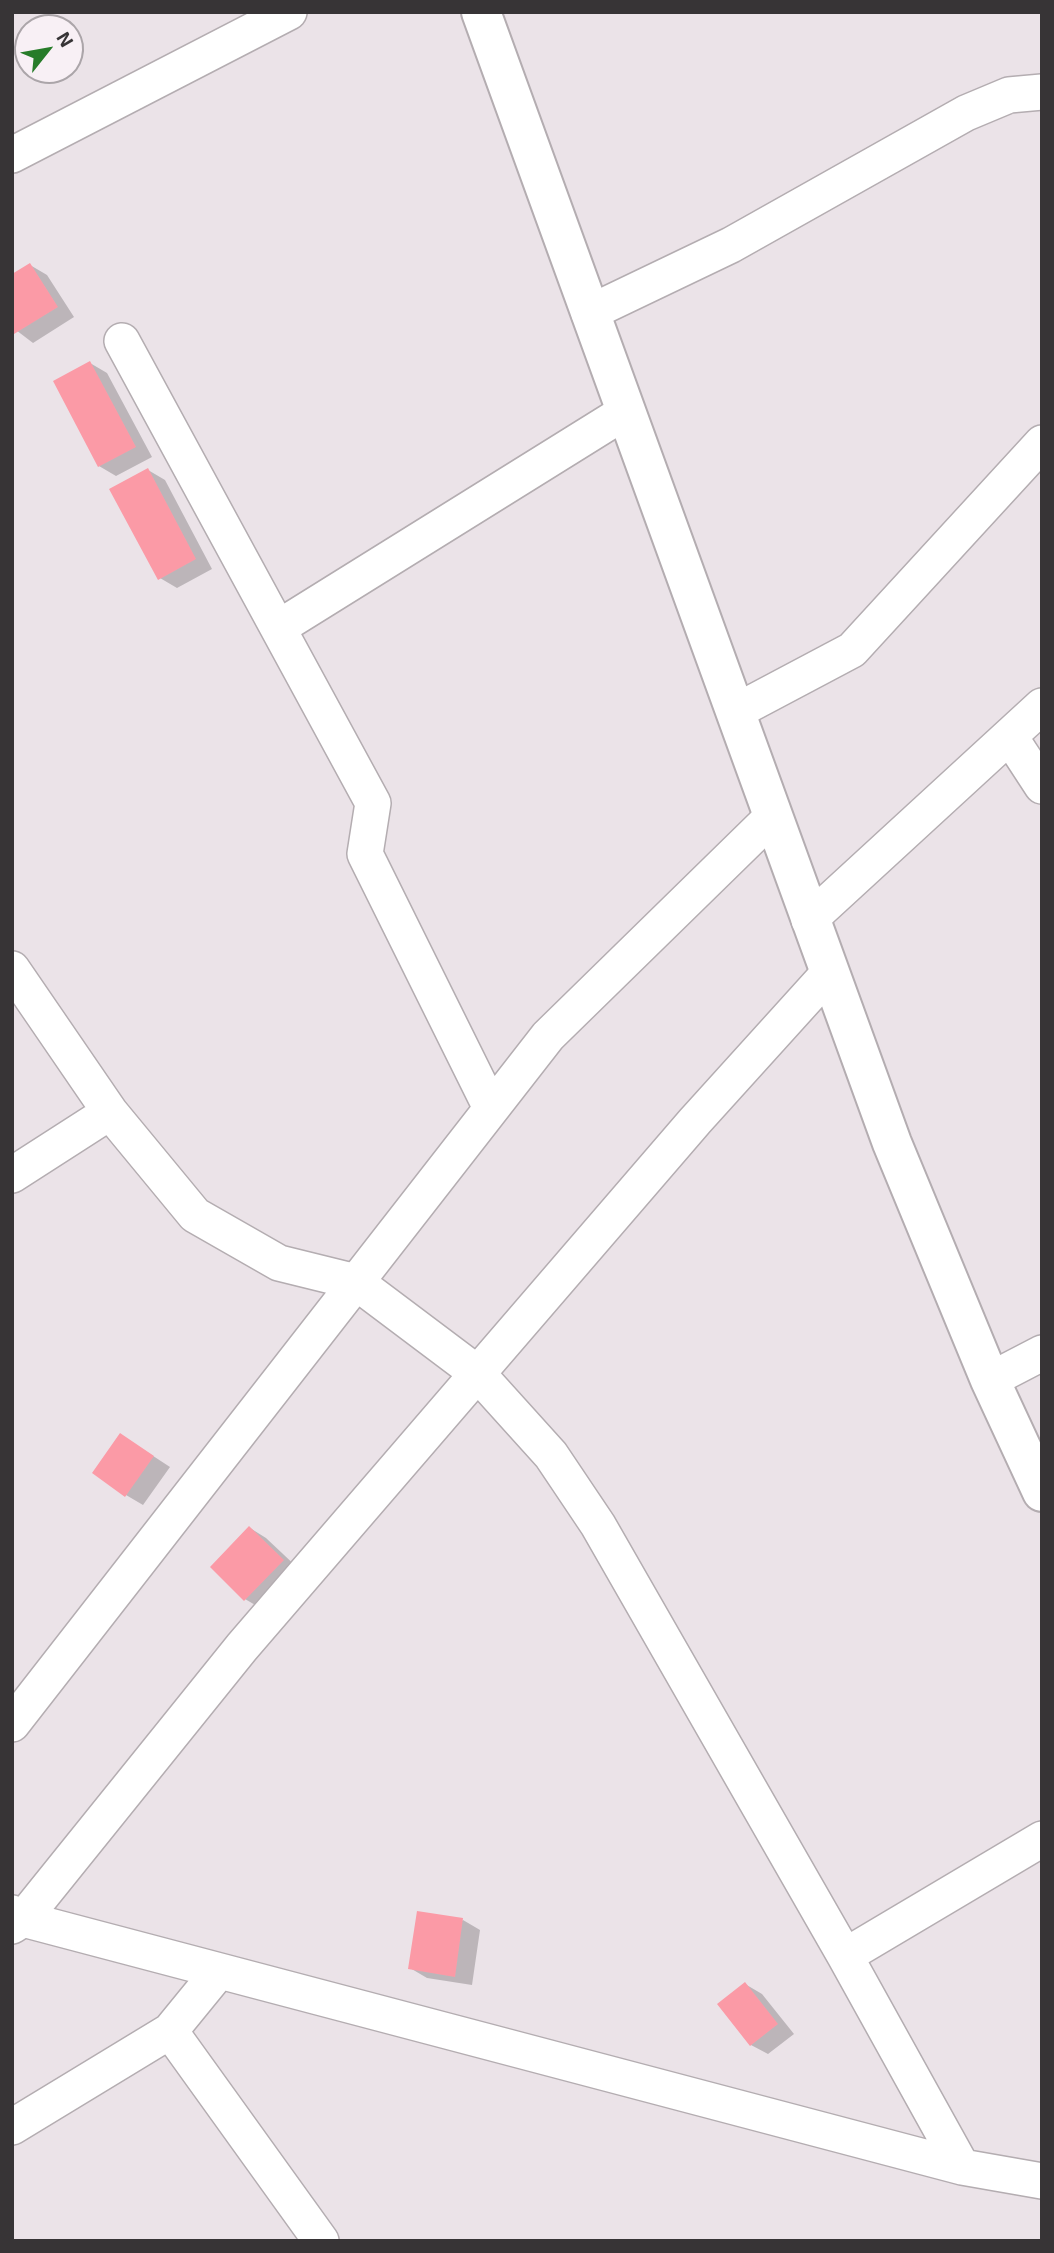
<!DOCTYPE html>
<html>
<head>
<meta charset="utf-8">
<style>
	body { margin:0 }
	#map { position:relative; width:1054px; height:2253px; overflow:hidden; background:#ebe3e8; font-family:"Exo 2",sans-serif }
	canvas { display:block }
	.frame { position:absolute; inset:0; border:14px solid #373436; pointer-events:none }
	.north { position:absolute; left:14px; top:14px; width:70px; height:70px; box-sizing:border-box; background:#f8f0f5; border:2px solid #aba5a9; border-radius:50%; rotate:59deg; font-size:19px; font-weight:700; line-height:28px; text-align:center; color:#373436 }
	.north::after { content:''; display:block; margin:auto; width:24px; height:32px; background:#277c29; clip-path:polygon(50% 0,100% 100%,50% 72%,0 100%) }
</style>
</head>
<body>
<div id="map">
<canvas width="1054" height="2253"></canvas>
<div class="frame"></div>
<div class="north">N</div>
</div>
<script>
const g = document.querySelector('canvas').getContext('2d');
g.lineJoin = 'round';
function paint(path, color) {
  g.fillStyle = color;
  g.fill(path, 'evenodd');
}
function toPath(rows) {
  const path = new Path2D();
  for (const r of rows) {
    path.moveTo(r[0], r[1]);
    for (let i = 2; i < r.length; i += 2) path.lineTo(r[i], r[i + 1]);
  }
  return path;
}
function trace(path, color, width, dash) {
  g.strokeStyle = color;
  g.lineWidth = width;
  g.lineCap = dash ? 'butt' : 'round';
  g.setLineDash(dash || []);
  g.stroke(path);
}
paint(toPath([
	[30,265,47,275,74,317,33,343,12,327,12,276],
	[90,363,107,373,152,457,116,476,99,466],
	[148,470,165,480,212,569,177,588,160,578],
	[121,1435,170,1467,143,1505,126,1495],
	[250,1528,266,1538,300,1570,262,1609,245,1599],
	[463,1920,480,1930,472,1985,427,1978,410,1968],
	[745,1984,762,1994,794,2034,768,2054,751,2045]
]), '#0003');
paint(toPath([
	[30,263,58,307,14,334,12,274],
	[90,361,136,447,98,467,53,381],
	[148,468,196,559,158,580,109,489],
	[120,1433,154,1456,125,1497,92,1473],
	[249,1526,284,1560,244,1601,210,1567],
	[417,1911,463,1918,455,1977,408,1969],
	[745,1982,778,2024,750,2046,717,2004]
]), '#fb9aa6');
const street = toPath([
	[12,155,289,12],
	[589,313,731,245,966,113,1009,95,1042,92],
	[122,341,373,803,365,854,491,1108],
	[278,628,625,412],
	[735,712,852,650,1042,443],
	[1010,737,1042,786],
	[809,920,1042,706],
	[12,969,110,1112],
	[12,1175,110,1112,195,1215,279,1263,356,1282,477,1373,551,1455,598,1525,845,1956,962,2167],
	[990,1380,1042,1353],
	[12,1724,548,1036,773,816],
	[12,1913,23,1919,962,2167,1042,2181],
	[12,1926,23,1919,242,1647,695,1121,828,974],
	[845,1956,1042,1839],
	[170,2031,321,2241],
	[12,2127,170,2031,219,1971]
]);
const secondary = toPath([
	[481,12,892,1143,990,1380,1042,1492]
]);
trace(street, '#b4adb1', 38);
trace(secondary, '#b4adb1', 42);
trace(street, '#fff', 35);
trace(secondary, '#fff', 38);
</script>
</body>
</html>
